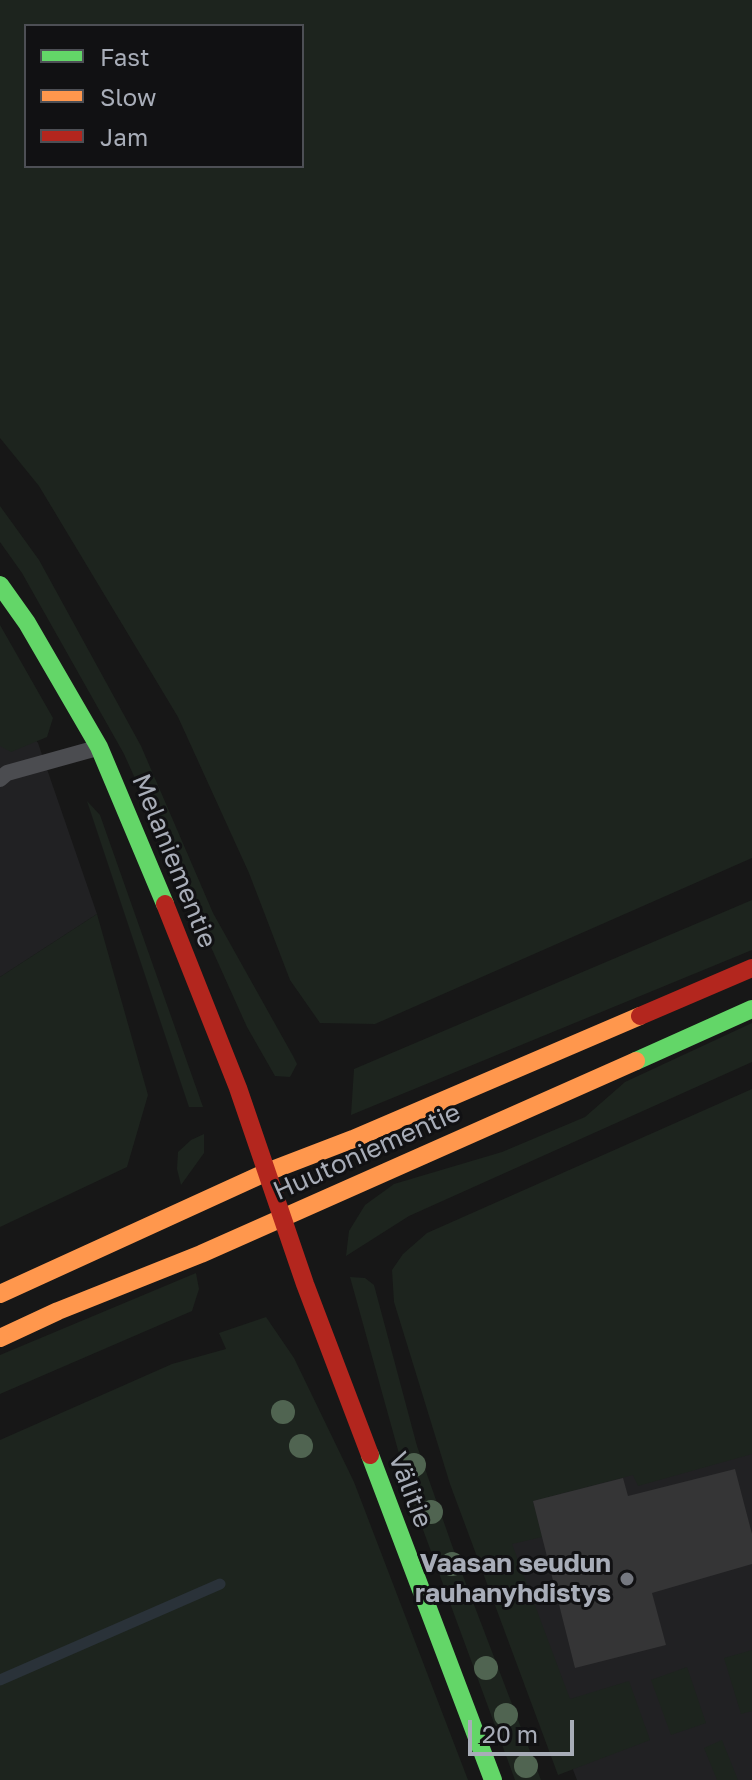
<!DOCTYPE html>
<html>
<head>
<meta charset="utf-8">
<style>
	body { margin:0 }
	#map { position:relative; width:752px; height:1780px; overflow:hidden; background:#171717; font-family:"Golos Text",sans-serif }
	canvas { display:block }
	.legend { position:absolute; left:24px; top:24px; width:280px; height:144px; box-sizing:border-box; background:#111113; border:2px solid #4d4f55; margin:0; padding:10px 14px; list-style:none; font-size:24px; color:#a8adb8 }
	.legend li { display:flex; align-items:center; gap:16px; height:40px }
	.legend b { width:40px; border:2px solid #4d4f55 }
	.scale { position:absolute; left:468px; top:1720px; width:106px; height:36px; box-sizing:border-box; border:4px solid #a8adb8; border-top:0; padding-left:10px; font-size:24px; line-height:28px; white-space:nowrap; color:#a8adb8; -webkit-text-stroke:6px #111113; paint-order:stroke }
</style>
</head>
<body>
<div id="map">
<canvas width="752" height="1780"></canvas>
<ul class="legend">
<li><b style="height:10px;background:#63d668"></b>Fast</li>
<li><b style="height:10px;background:#ff974d"></b>Slow</li>
<li><b style="height:10px;background:#b3261e"></b>Jam</li>
</ul>
<div class="scale">20 m</div>
</div>
<script>
const g = document.querySelector('canvas').getContext('2d');
g.lineJoin = 'round';
function paint(path, color) {
  g.fillStyle = color;
  g.fill(path, 'evenodd');
}
function toPath(rows) {
  const path = new Path2D();
  for (const r of rows) {
    path.moveTo(r[0], r[1]);
    for (let i = 2; i < r.length; i += 2) path.lineTo(r[i], r[i + 1]);
  }
  return path;
}
function trace(path, color, width, dash) {
  g.strokeStyle = color;
  g.lineWidth = width;
  g.lineCap = dash ? 'butt' : 'round';
  g.setLineDash(dash || []);
  g.stroke(path);
}
function write(font, color, halo, rows, align = 'center') {
  g.font = font + ' "Golos Text",sans-serif';
  g.lineWidth = 6;
  g.setLineDash([]);
  g.textBaseline = 'middle';
  g.strokeStyle = halo;
  g.fillStyle = color;
  for (const [text, x, y, turn = 0] of rows) {
    g.save();
    g.translate(x, y);
    g.rotate((+turn || 0) * Math.PI / 180);
    g.textAlign = isNaN(turn) ? turn : align;
    if (halo) g.strokeText(text, 0, 0);
    g.fillText(text, 0, 0);
    g.restore();
  }
}
paint(toPath([
	[0,689,38,743,97,914,0,977],
	[752,1104,752,1780,577,1780,486,1547]
]), '#212123');
paint(toPath([
	[0,0,752,0,752,858,375,1024,320,1023,290,980,249,873,178,717,39,486,0,438],
	[302,26,302,166,26,166,26,26],
	[0,506,39,560,141,746,213,913,293,1056,297,1064,290,1077,275,1076,247,1027,124,754,22,573,0,542],
	[0,625,53,718,47,737,11,752,0,746],
	[87,801,100,815,203,1107,189,1107],
	[752,900,752,950,351,1115,354,1069],
	[97,914,148,1095,127,1167,0,1227,0,977],
	[752,1023,752,1062,409,1216,346,1256,349,1231,365,1205,394,1184,502,1152,585,1117,625,1082],
	[752,1089,752,1454,638,1486,633,1475,533,1501,542,1537,512,1544,570,1699,629,1681,650,1740,558,1775,450,1484,394,1302,392,1270,403,1254,427,1233],
	[204,1134,204,1153,181,1185,177,1169,178,1152,191,1140],
	[196,1273,199,1289,192,1311,0,1394,0,1355],
	[350,1277,365,1278,374,1285,417,1446,460,1568,541,1780,515,1780,411,1497],
	[266,1317,294,1358,354,1482,468,1780,0,1780,0,1440,172,1364,226,1349,219,1333],
	[752,1650,752,1711,741,1714,724,1658],
	[687,1667,706,1723,671,1735,651,1680],
	[722,1740,738,1780,717,1780,704,1748]
]), '#1d241e');
trace(toPath([
	[0,1680,220,1584]
]), '#2a3239', 11);
paint(toPath([
	[735,1469,752,1534,752,1564,652,1593,666,1645,575,1668,533,1501,623,1478,628,1496]
]), '#353536');
trace(toPath([
	[0,779,7,773,97,748]
]), '#4b4c50', 16);
trace(toPath([
	[0,585,27,623,99,747,165,904],
	[636,1061,752,1009],
	[370,1455,493,1780]
]), '#63d668', 18);
trace(toPath([
	[0,1294,267,1172,353,1139,640,1016],
	[0,1338,58,1311,201,1254,636,1061]
]), '#ff974d', 18);
trace(toPath([
	[165,904,238,1088,305,1284,370,1455],
	[640,1016,752,968]
]), '#b3261e', 18);
g.fillStyle = '#506451';
for (const [x, y] of [
	[283,1412],
	[301,1446],
	[414,1465],
	[431,1512],
	[452,1564],
	[486,1668],
	[506,1715],
	[526,1766]
]) {
  g.beginPath();
  g.arc(x, y, 12, 0, 2 * Math.PI);
  g.fill();
}
for (const [x, y, r, color] of [
	[627,1579,8,"#757880"]
]) {
  const dot = new Path2D();
  dot.arc(x, y, r, 0, 2 * Math.PI);
  g.fillStyle = color;
  g.fill(dot);
  trace(dot, '#111113', 3);
}
write('26px', '#a8adb8', '#111113', [
	["Melaniementie",174,861,68],
	["Huutoniementie",367,1152,-24],
	["Välitie",410,1490,69]
]);
write('bold 26px', '#a8adb8', '#111113', [
	["Vaasan seudun",611,1564],
	["rauhanyhdistys",611,1594]
], 'right');
</script>
</body>
</html>
